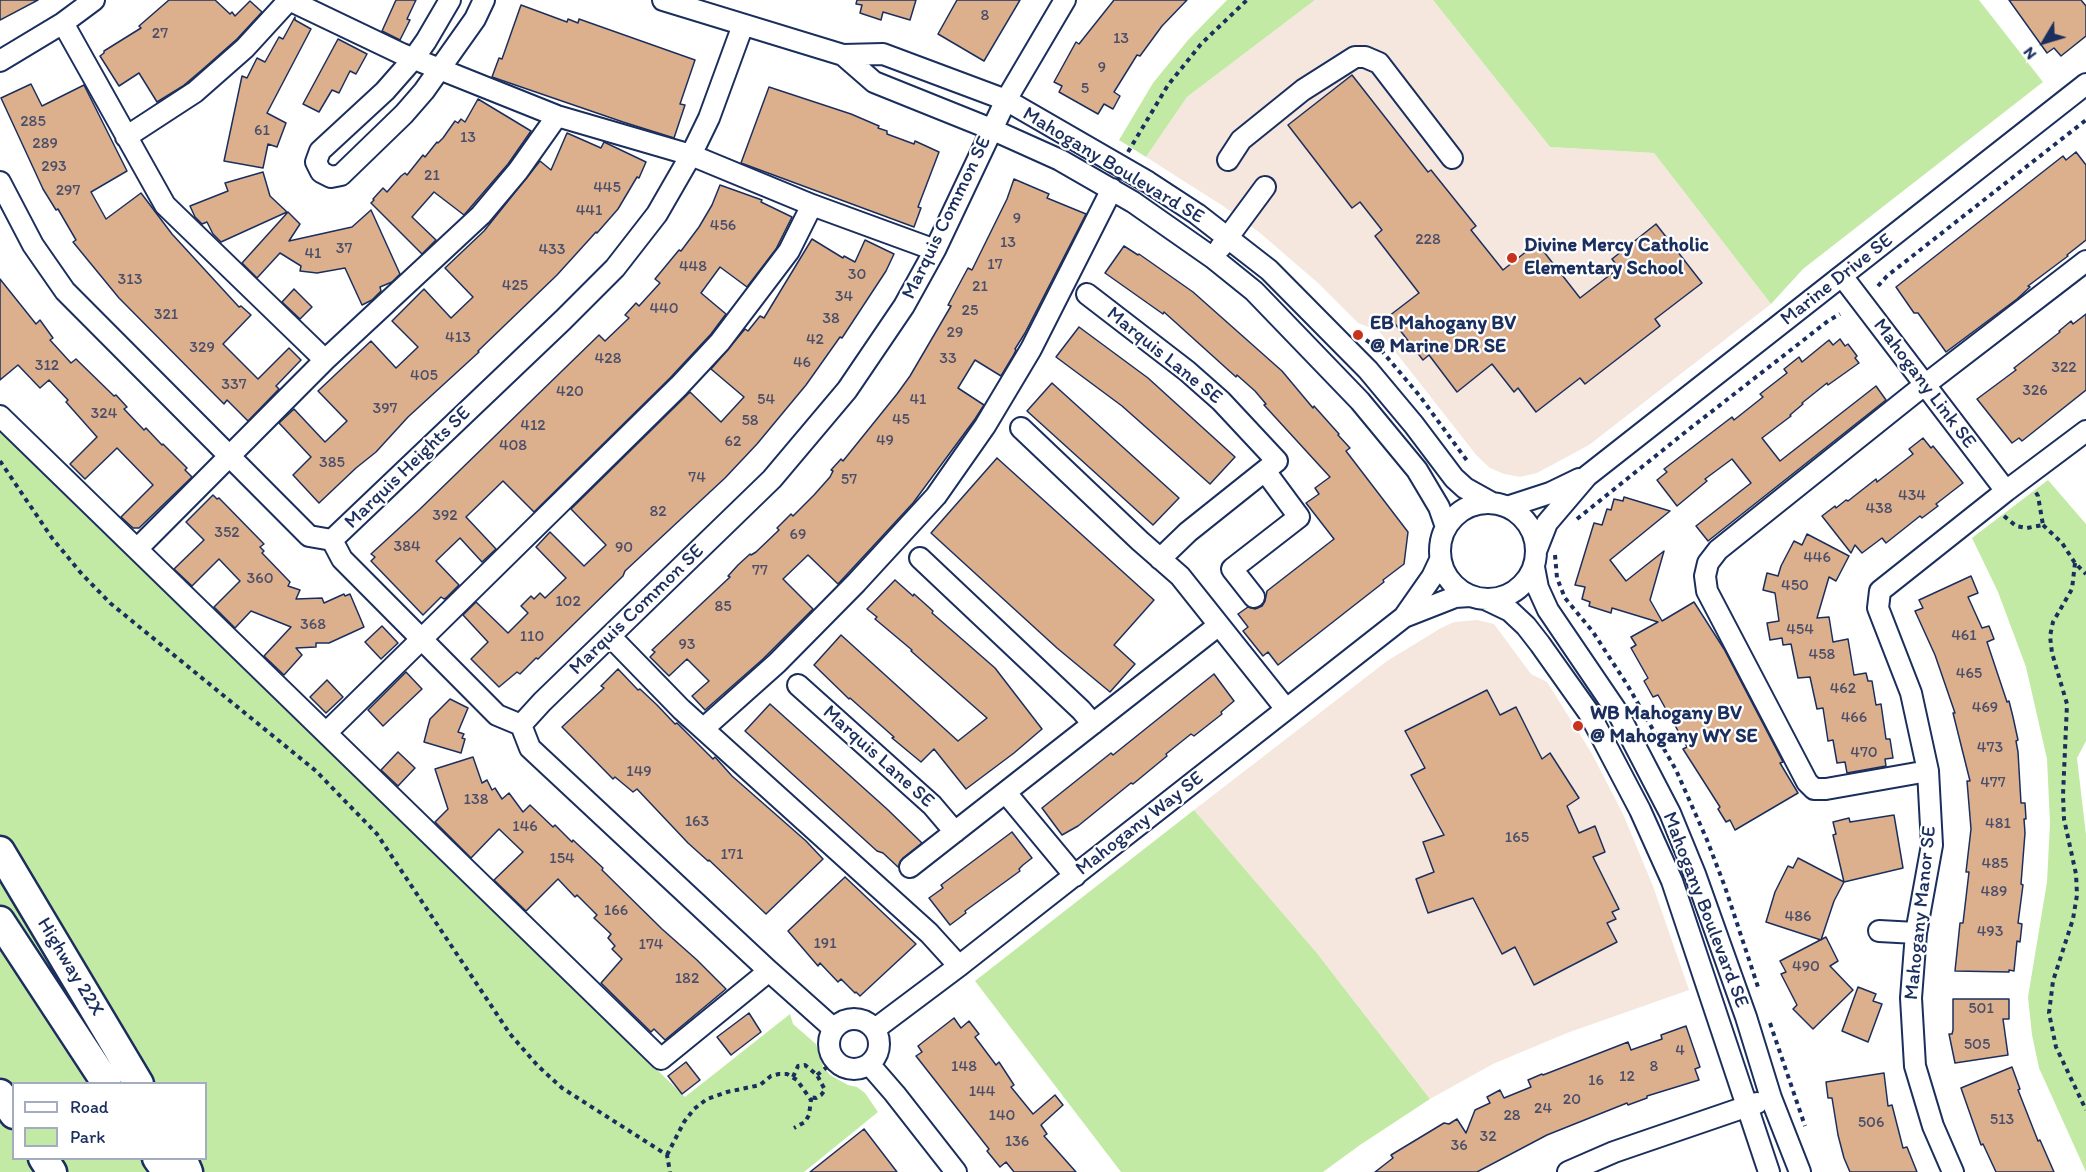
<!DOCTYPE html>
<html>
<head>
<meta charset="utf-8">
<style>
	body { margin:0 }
	#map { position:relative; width:2086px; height:1172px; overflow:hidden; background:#fff; font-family:Itim,sans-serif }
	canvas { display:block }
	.legend { position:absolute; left:12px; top:1082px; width:195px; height:78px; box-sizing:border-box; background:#fff; border:2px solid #a4acbf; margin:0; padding:8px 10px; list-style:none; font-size:18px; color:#1b2f5e }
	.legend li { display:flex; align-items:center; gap:12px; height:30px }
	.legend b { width:30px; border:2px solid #a4acbf }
	.north { position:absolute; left:2014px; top:12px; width:60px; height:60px; -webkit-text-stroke:4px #fff; paint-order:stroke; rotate:232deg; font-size:16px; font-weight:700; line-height:24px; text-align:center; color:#1b2f5e }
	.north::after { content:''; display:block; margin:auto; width:21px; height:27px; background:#1b2f5e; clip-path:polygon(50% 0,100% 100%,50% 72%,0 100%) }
</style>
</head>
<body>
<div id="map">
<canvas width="2086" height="1172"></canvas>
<ul class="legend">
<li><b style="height:8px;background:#fff"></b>Road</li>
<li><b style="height:16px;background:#c3eaa5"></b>Park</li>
</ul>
<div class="north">N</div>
</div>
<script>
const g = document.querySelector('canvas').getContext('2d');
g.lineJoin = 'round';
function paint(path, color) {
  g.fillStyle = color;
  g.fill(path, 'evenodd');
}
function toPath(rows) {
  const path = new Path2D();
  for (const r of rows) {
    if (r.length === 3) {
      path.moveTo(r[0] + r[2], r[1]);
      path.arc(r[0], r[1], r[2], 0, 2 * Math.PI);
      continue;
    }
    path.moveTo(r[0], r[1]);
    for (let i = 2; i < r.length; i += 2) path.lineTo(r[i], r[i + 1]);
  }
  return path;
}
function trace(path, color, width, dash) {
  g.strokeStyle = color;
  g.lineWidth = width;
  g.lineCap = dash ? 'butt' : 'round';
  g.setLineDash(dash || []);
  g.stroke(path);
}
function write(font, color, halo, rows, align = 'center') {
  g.font = font + ' Itim,sans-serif';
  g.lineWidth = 4.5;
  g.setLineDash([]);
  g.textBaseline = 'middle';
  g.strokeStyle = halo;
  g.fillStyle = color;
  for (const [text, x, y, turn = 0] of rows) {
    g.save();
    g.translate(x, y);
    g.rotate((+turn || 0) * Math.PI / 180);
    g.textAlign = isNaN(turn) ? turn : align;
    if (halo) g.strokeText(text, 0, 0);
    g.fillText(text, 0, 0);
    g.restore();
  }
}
paint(toPath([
	[1315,0,1433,0,1550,147,1654,153,1771,304,1589,445,1537,473,1520,477,1504,474,1490,468,1477,456,1379,331,1358,323,1318,283,1260,233,1223,206,1146,157,1187,97],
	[1477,620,1494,624,1531,674,1547,682,1591,752,1623,814,1653,886,1689,990,1567,1033,1493,1064,1430,1099,1316,952,1194,810,1387,661,1441,628,1454,622]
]), '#f5e7dd');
paint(toPath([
	[1227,0,1315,0,1187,97,1146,157,1119,140,1153,83,1188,40],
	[1433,0,1979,0,2043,82,1803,269,1771,304,1654,153,1550,147],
	[0,429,685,1097,790,1014,793,1024,816,1044,823,1066,830,1075,848,1085,857,1087,865,1093,878,1112,804,1172,0,1172],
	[14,1084,206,1084,206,1158,14,1158],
	[2048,480,2086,524,2086,741,2077,758,2086,835,2086,1172,2039,1068,2032,1035,2028,997,2047,882,2050,823,2047,759,2026,667,1998,592,1972,538],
	[1194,810,1316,952,1430,1099,1360,1145,1323,1172,1121,1172,975,981]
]), '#c3eaa5');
const building = toPath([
	[0,0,38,0,0,20,0,0],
	[169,0,215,0,230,14,232,12,235,16,250,1,262,12,237,39,203,69,183,86,157,102,139,73,119,86,100,56,104,53,104,51,141,28,139,26,169,0],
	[396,0,416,0,407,19,410,20,400,40,382,31,396,0],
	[857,0,916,0,910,20,883,12,881,20,860,13,862,5,856,4,857,0],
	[957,0,1020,0,984,61,938,34,957,0],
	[1114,0,1187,0,1162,26,1140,56,1137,55,1114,92,1120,96,1113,109,1104,104,1098,114,1059,92,1062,86,1054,82,1076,42,1079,44,1114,0],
	[2009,0,2081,0,2086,6,2086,36,2061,56,2054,48,2047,53,2009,0],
	[521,5,567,22,568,19,578,23,579,19,695,60,680,104,685,105,674,138,623,122,492,77,499,58,502,59,521,5],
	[295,17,295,20,311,29,267,113,286,123,277,147,268,144,263,168,224,161,242,76,247,78,257,58,265,62,279,37,283,39,295,17],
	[338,39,367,54,356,74,350,71,339,93,332,90,319,112,303,104,338,39],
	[1352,75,1428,172,1431,170,1476,226,1471,230,1503,270,1537,243,1580,298,1619,268,1612,259,1656,224,1702,283,1655,319,1660,326,1585,384,1580,378,1536,412,1518,388,1514,392,1492,364,1457,392,1429,355,1423,360,1389,316,1419,293,1375,236,1382,230,1360,202,1352,208,1288,125,1352,75],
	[31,84,42,106,84,85,127,171,91,192,106,219,141,193,172,234,239,307,241,306,251,315,223,344,258,379,289,348,301,360,276,386,279,389,248,421,227,400,224,404,119,298,73,242,76,240,58,209,56,210,43,189,1,98,31,84],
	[769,87,851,114,879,126,878,128,887,131,887,134,914,144,915,141,939,152,918,207,921,208,914,227,741,163,769,87],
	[478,99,531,131,508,164,464,215,434,192,412,217,436,240,422,254,371,203,374,200,373,199,383,188,387,192,401,176,405,173,407,175,423,155,425,157,437,142,438,143,443,138,455,121,458,123,461,119,465,122,478,99],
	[567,133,601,148,604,142,646,162,639,178,637,177,618,209,597,233,596,232,557,275,478,351,479,352,408,417,376,452,356,468,319,503,293,475,311,457,279,423,294,409,325,442,347,421,318,391,371,341,396,368,418,347,392,321,424,289,451,318,473,297,445,268,484,231,540,161,551,170,567,133],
	[2076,152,2086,165,2086,240,2067,255,2068,256,2028,286,2030,287,2017,299,1946,352,1918,313,1914,313,1896,287,2063,156,2066,160,2076,152],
	[263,172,270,196,287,212,221,242,213,234,207,222,202,224,195,217,190,206,228,191,225,183,263,172],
	[1014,179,1049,194,1047,198,1086,214,1025,333,1015,349,1016,350,1013,356,1001,376,975,360,958,388,984,405,975,419,913,503,838,584,808,555,783,579,813,609,763,659,705,710,692,696,709,681,687,659,669,676,650,657,655,652,652,650,730,577,728,576,738,565,750,554,751,555,756,552,779,530,777,528,791,514,793,516,814,495,830,477,833,471,831,470,841,459,843,461,897,394,910,376,951,306,948,305,968,268,972,270,1007,199,1014,179],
	[720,185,762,200,761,202,792,217,776,249,747,287,720,267,701,293,726,314,711,334,670,378,534,512,503,481,466,517,496,549,482,562,460,538,436,561,459,585,446,598,444,599,441,597,423,615,371,561,375,557,371,554,420,509,599,335,605,341,629,318,625,315,636,303,639,306,660,283,655,279,679,250,681,251,699,227,712,205,720,185],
	[371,210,400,274,392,282,380,287,381,291,372,300,362,305,345,268,317,273,300,271,301,266,280,253,257,278,242,263,288,212,300,224,289,241,352,227,371,210],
	[812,239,843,258,844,256,855,262,865,240,894,254,886,271,842,338,840,337,806,385,757,444,725,478,625,571,623,576,538,659,536,658,520,674,517,672,499,687,471,659,488,642,463,615,476,602,508,633,528,613,521,606,531,596,534,599,540,593,545,598,566,578,536,547,550,532,584,566,606,545,571,509,690,392,721,422,744,397,711,369,745,329,748,331,760,316,764,318,812,239],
	[1124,246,1138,255,1139,254,1193,292,1282,371,1313,408,1314,406,1339,434,1338,435,1350,448,1346,451,1408,532,1404,564,1383,580,1384,582,1278,665,1268,652,1263,656,1243,631,1248,627,1238,614,1248,607,1255,609,1262,606,1265,601,1267,591,1334,539,1306,503,1319,494,1315,488,1330,477,1264,405,1266,404,1255,391,1237,375,1236,377,1164,312,1163,314,1105,273,1124,246],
	[0,279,36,324,40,320,53,338,50,340,71,363,76,359,114,396,116,395,127,407,124,409,144,430,146,428,162,445,163,444,187,468,185,470,192,477,139,528,133,528,121,517,153,485,117,448,85,479,70,464,97,437,66,402,68,400,49,380,40,388,18,365,0,380,0,279],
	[294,289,312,307,300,319,282,302,294,289],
	[2086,314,2086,390,2022,441,2019,438,2012,443,1977,399,2016,370,2014,368,2060,332,2059,331,2071,321,2073,324,2086,314],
	[1079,327,1148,378,1235,457,1210,484,1122,406,1056,357,1079,327],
	[1840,339,1845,346,1848,344,1857,356,1855,358,1859,363,1828,385,1827,383,1802,403,1803,404,1790,415,1791,416,1762,438,1780,461,1876,386,1886,400,1708,541,1696,526,1751,483,1732,459,1705,479,1707,481,1677,506,1657,480,1667,472,1664,469,1732,417,1734,420,1763,397,1760,394,1787,373,1784,369,1799,357,1802,362,1829,340,1833,345,1840,339],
	[1052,383,1179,498,1153,525,1027,411,1052,383],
	[1923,438,1931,448,1933,446,1963,483,1936,504,1938,506,1922,518,1920,516,1886,543,1882,538,1862,553,1855,545,1851,553,1822,516,1835,506,1836,508,1846,500,1848,501,1876,479,1877,482,1913,454,1909,449,1923,438],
	[997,458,1154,600,1114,645,1135,664,1110,692,1057,648,931,533,997,458],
	[213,495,217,499,219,498,264,544,260,547,264,551,262,553,290,582,288,586,300,590,296,599,322,598,324,603,344,594,345,596,350,594,364,627,329,643,316,643,316,647,296,648,302,655,284,675,264,656,291,627,251,611,235,628,214,607,240,581,219,559,192,586,174,569,204,540,186,522,213,495],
	[1624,497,1670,511,1610,560,1626,581,1664,551,1650,600,1662,621,1694,602,1724,649,1783,762,1780,763,1798,793,1735,830,1730,820,1726,822,1718,809,1720,807,1683,749,1687,747,1658,695,1653,697,1644,681,1648,678,1631,648,1636,645,1631,637,1658,622,1612,608,1611,613,1589,606,1590,602,1582,599,1585,587,1575,585,1594,523,1602,525,1607,509,1611,510,1614,499,1623,501,1624,497],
	[1807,534,1849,556,1836,581,1829,577,1817,618,1829,617,1833,642,1848,639,1854,675,1866,673,1868,681,1872,681,1876,705,1881,704,1886,739,1890,739,1893,758,1885,759,1886,766,1847,773,1845,762,1837,763,1833,740,1828,741,1823,708,1817,709,1810,677,1798,678,1791,644,1783,645,1782,638,1770,640,1767,623,1779,621,1775,593,1763,590,1767,573,1778,576,1781,566,1794,541,1802,545,1807,534],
	[1971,576,1978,593,1968,597,1982,628,1989,626,1994,639,1987,642,2007,702,2009,701,2013,717,2018,740,2016,741,2018,752,2021,803,2025,803,2026,819,2024,819,2025,833,2021,884,2023,885,2018,923,2022,924,2020,942,2017,941,2014,971,2009,970,2009,972,1955,971,1960,923,1963,923,1969,872,1966,872,1971,829,1967,781,1970,781,1953,713,1955,713,1935,655,1915,611,1923,608,1919,600,1971,576],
	[895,580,913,596,914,594,933,611,932,613,995,668,1042,729,1014,753,966,789,934,749,921,762,892,738,894,737,868,714,850,698,849,699,814,665,841,635,958,741,987,718,911,651,912,650,875,619,877,617,867,609,895,580],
	[382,626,398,643,381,659,365,642,382,626],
	[618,669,638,690,640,689,657,705,675,724,677,723,713,759,715,757,732,776,806,841,823,859,766,914,709,860,708,861,688,843,637,789,633,792,615,777,613,779,562,727,604,688,601,686,618,669],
	[406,672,422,689,383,726,368,710,406,672],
	[1214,674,1234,701,1221,712,1222,714,1194,736,1191,734,1166,754,1167,756,1133,784,1131,783,1078,826,1062,835,1042,808,1111,753,1113,755,1214,674],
	[327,680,343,697,326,713,310,697,327,680],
	[1487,690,1500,715,1516,707,1542,759,1550,753,1579,798,1567,806,1579,833,1595,826,1605,852,1593,857,1619,909,1612,912,1616,919,1607,923,1617,942,1534,985,1515,947,1502,954,1473,898,1428,913,1416,879,1434,872,1423,842,1444,835,1411,775,1425,768,1405,731,1487,690],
	[450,699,468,708,458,732,464,734,462,738,465,739,461,753,424,742,430,719,450,699],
	[770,704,887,809,922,843,903,858,898,867,883,853,877,851,745,731,770,704],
	[398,752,415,768,398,786,381,770,398,752],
	[473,757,482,783,487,780,492,790,495,788,502,799,509,793,523,812,530,805,553,827,555,825,572,842,573,840,603,868,602,870,662,929,697,960,726,989,665,1040,654,1029,651,1032,601,983,622,959,612,949,615,946,608,938,611,934,594,918,597,915,577,895,575,897,558,879,526,911,494,880,523,852,499,829,471,858,435,822,448,809,435,769,473,757],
	[1894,815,1903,868,1844,882,1833,835,1836,834,1833,822,1849,818,1850,822,1894,815],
	[1012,832,1032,858,1023,865,1019,869,1020,871,965,911,966,913,950,925,929,898,943,888,941,885,1012,832],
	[1798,858,1844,882,1834,901,1821,940,1766,922,1775,892,1788,866,1793,868,1798,858],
	[845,877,916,944,860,996,856,992,855,993,841,979,838,982,820,963,818,966,788,931,845,877],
	[1826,937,1838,961,1830,966,1853,990,1813,1029,1793,1009,1797,1005,1781,974,1786,972,1780,961,1826,937],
	[1858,987,1876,994,1873,1001,1882,1004,1868,1042,1842,1031,1858,987],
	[1953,999,2009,999,2009,1019,2003,1019,2008,1055,1955,1063,1949,1034,1952,1034,1953,1030,1953,999],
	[749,1013,761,1032,731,1055,717,1037,749,1013],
	[954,1018,961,1028,969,1021,979,1034,975,1037,996,1065,999,1062,1014,1085,1011,1087,1033,1114,1055,1095,1063,1105,1041,1125,1047,1134,1044,1136,1076,1172,1014,1172,1006,1162,1000,1167,987,1151,989,1149,916,1056,922,1052,918,1046,954,1018],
	[1686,1026,1700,1067,1695,1069,1699,1080,1647,1096,1647,1098,1628,1105,1627,1103,1547,1135,1477,1172,1375,1172,1393,1158,1391,1155,1444,1123,1449,1124,1457,1119,1466,1133,1475,1110,1490,1103,1487,1097,1500,1090,1504,1098,1531,1087,1528,1080,1542,1074,1543,1075,1628,1042,1631,1050,1662,1039,1661,1035,1686,1026],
	[686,1062,700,1080,682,1094,668,1076,686,1062],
	[2012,1067,2020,1089,2018,1090,2038,1141,2040,1140,2054,1172,1996,1172,1983,1144,1981,1145,1961,1088,2012,1067],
	[1884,1073,1888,1106,1892,1105,1903,1148,1907,1147,1917,1172,1850,1172,1844,1158,1838,1135,1832,1098,1828,1098,1826,1082,1884,1073],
	[864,1129,897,1172,810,1172,864,1129]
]);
paint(building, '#ddb08d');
trace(building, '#1b2f5e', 1.5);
const minor = toPath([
	[289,0,402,54,557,116,691,155,812,205,935,250],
	[450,0,426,41,414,58,385,91,320,151,316,162,321,172,331,177,341,175,404,114,424,91,475,19,484,0],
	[663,0,843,55,883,54,1006,100,1148,182,1197,214,1269,270,1368,370,1414,425,1454,478,1465,488,1492,503],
	[63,23,165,205,325,360],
	[843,55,874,82,991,129,1060,160,1133,202,1213,258,1254,291,1360,401,1417,470,1439,507,1446,527],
	[0,61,63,23,94,0],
	[126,137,195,92,245,48,289,0],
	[1228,160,1241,140,1303,90,1355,57,1365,57,1379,63,1452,158],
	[0,182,33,245,65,291,309,536,332,540,563,320,615,268,657,214,691,155,709,118,743,25],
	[1220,248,1265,187],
	[1842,276,2006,491],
	[1087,294,1187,371,1221,401,1277,461,1188,532,1160,559],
	[0,416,661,1059,769,971],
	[1021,428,1140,541,1180,576,1286,709],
	[1488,551,48],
	[1507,507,1550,493,1579,479],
	[332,540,342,559,497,715,521,725],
	[137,549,325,360,481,215,518,171,557,116],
	[1536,551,1547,523,1587,476,2086,84],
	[920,558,1081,710,1093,724],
	[1534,567,1538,588,1548,610,1618,713,1670,813,1695,874,1746,1017,1771,1098,1800,1172],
	[1254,597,1232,569,1299,517,1265,471],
	[1487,600,1510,611,1526,626,1540,644,1589,713,1640,810,1672,881,1769,1172],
	[1404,617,1432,577,1440,560],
	[610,636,681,709,929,933,959,966],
	[798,685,932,805,955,832],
	[703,729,777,663,856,583,936,496,985,426,1031,349,1112,189],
	[326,733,679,386,720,342,789,251,812,205],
	[1928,771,1826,789,1814,789,1807,782,1707,591,1705,576,1708,563,1718,550,1913,394,2086,261],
	[1006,793,1075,876],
	[910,867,1219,625],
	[1879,931,1916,933],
	[854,1044,25],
	[834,1029,769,971,530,748,521,725,542,702,772,479,847,390,904,306,935,250,1006,100,1065,0],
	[875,1029,959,966,1404,617,1455,597,1470,596],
	[869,1064,895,1094,956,1172],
	[1568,1172,1614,1152,1757,1103],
	[1953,1172,1933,1126,1915,1066,1911,998,1916,933,1932,845,1928,771,1911,693,1878,608,1880,591,2006,491,2086,431]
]);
const highway = toPath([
	[0,851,139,1084],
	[0,921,107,1084],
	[0,1094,14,1114],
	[43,1158,52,1172],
	[157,1158,167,1172],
	[182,1158,188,1172]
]);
trace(minor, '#1b2f5e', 24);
trace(highway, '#1b2f5e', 33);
trace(toPath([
	[1128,152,1168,85,1201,44,1247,0],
	[1878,286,1887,276,2086,120],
	[1366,340,1381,350,1419,395,1468,462],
	[0,461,52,538,81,573,110,603,316,771,377,834,510,1034,538,1066,562,1088,667,1155,670,1172],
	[2004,516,2016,526,2027,528,2043,525,2038,496,2035,491],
	[1577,519,1688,430,1828,321,1840,314],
	[2043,525,2062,543,2075,563,2086,574],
	[1555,555,1557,578,1565,598,1593,632,1628,686,1676,770,1707,840,1725,887,1758,987],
	[2075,563,2072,589,2053,622,2050,636,2052,653,2067,704,2063,795,2064,819,2076,874,2077,895,2073,919,2053,981,2049,1013,2056,1047,2086,1110],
	[1770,1023,1805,1126],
	[817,1075,827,1067],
	[793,1077,798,1066,805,1065,817,1075,825,1090,821,1095,816,1098,810,1097],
	[667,1155,684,1122,694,1109,707,1099,727,1092,760,1085,771,1076,779,1074,787,1074,797,1080,811,1100,809,1115,805,1122,794,1128]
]), '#1b2f5e', 4, [4.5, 4.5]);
trace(minor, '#fff', 20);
trace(highway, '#fff', 28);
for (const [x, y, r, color] of [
	[1512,258,6,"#c8321e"],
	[1358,335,6,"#c8321e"],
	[1578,726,6,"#c8321e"]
]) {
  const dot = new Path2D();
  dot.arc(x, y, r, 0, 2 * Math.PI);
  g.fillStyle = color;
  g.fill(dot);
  trace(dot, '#fff', 2);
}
write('16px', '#4c4f6a', null, [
	["8",985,16],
	["27",160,34],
	["13",1121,39],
	["9",1102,68],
	["5",1085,89],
	["285",33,122],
	["61",262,131],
	["13",468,138],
	["289",45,144],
	["293",54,167],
	["21",432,176],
	["445",607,188],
	["297",68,191],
	["441",589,211],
	["9",1017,219],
	["456",723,226],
	["228",1428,240],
	["13",1008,243],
	["37",344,249],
	["433",552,250],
	["41",313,254],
	["17",995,265],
	["448",693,267],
	["30",857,275],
	["313",130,280],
	["425",515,286],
	["21",980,287],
	["34",844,297],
	["440",664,309],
	["25",970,311],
	["321",166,315],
	["38",831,319],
	["29",955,333],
	["413",458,338],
	["42",815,340],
	["329",202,348],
	["428",608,359],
	["33",948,359],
	["46",802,363],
	["312",47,366],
	["322",2064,368],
	["405",424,376],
	["337",234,385],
	["326",2035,391],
	["420",570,392],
	["54",766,400],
	["41",918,400],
	["397",385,409],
	["324",104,414],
	["45",901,420],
	["58",750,421],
	["412",533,426],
	["49",885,441],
	["62",733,442],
	["408",513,446],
	["385",332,463],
	["74",697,478],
	["57",849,480],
	["434",1912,496],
	["438",1879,509],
	["82",658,512],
	["392",445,516],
	["352",227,533],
	["69",798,535],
	["384",407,547],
	["90",624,548],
	["446",1817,558],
	["77",760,571],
	["360",260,579],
	["450",1795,586],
	["102",568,602],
	["85",723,607],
	["368",313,625],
	["454",1800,630],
	["461",1964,636],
	["110",532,637],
	["93",687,645],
	["458",1822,655],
	["465",1969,674],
	["462",1843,689],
	["469",1985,708],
	["466",1854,718],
	["473",1990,748],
	["470",1864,753],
	["149",639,772],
	["477",1993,783],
	["138",476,800],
	["163",697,822],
	["481",1998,824],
	["146",525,827],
	["165",1517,838],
	["171",732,855],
	["154",562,859],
	["485",1995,864],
	["489",1994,892],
	["166",616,911],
	["486",1798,917],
	["493",1990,932],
	["191",825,944],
	["174",651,945],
	["490",1806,967],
	["182",687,979],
	["501",1981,1009],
	["505",1977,1045],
	["4",1680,1051],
	["148",964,1067],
	["8",1654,1067],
	["12",1627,1077],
	["16",1596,1081],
	["144",982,1092],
	["20",1572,1100],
	["24",1543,1109],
	["140",1002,1116],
	["28",1512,1116],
	["513",2002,1120],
	["506",1871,1123],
	["32",1488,1137],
	["136",1017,1142],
	["36",1459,1146]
]);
write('20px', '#1b2f5e', '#fff', [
	["Mahogany Boulevard SE",1113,166,31],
	["Marquis Common SE",947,218,-64],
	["Marine Drive SE",1837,280,-38],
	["Marquis Lane SE",1164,356,39],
	["Mahogany Link SE",1924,384,53],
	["Marquis Heights SE",408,468,-44],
	["Marquis Common SE",637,610,-44],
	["Marquis Lane SE",878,757,42],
	["Mahogany Way SE",1140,824,-38],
	["Mahogany Boulevard SE",1705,910,69],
	["Mahogany Manor SE",1921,913,-84],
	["Highway 22X",70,967,59]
]);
write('bold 20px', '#1b2f5e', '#fff', [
	["Divine Mercy Catholic",1524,246],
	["Elementary School",1524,269],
	["EB Mahogany BV",1370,324],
	["@ Marine DR SE",1370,347],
	["WB Mahogany BV",1590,714],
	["@ Mahogany WY SE",1590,737]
], 'left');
</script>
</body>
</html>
